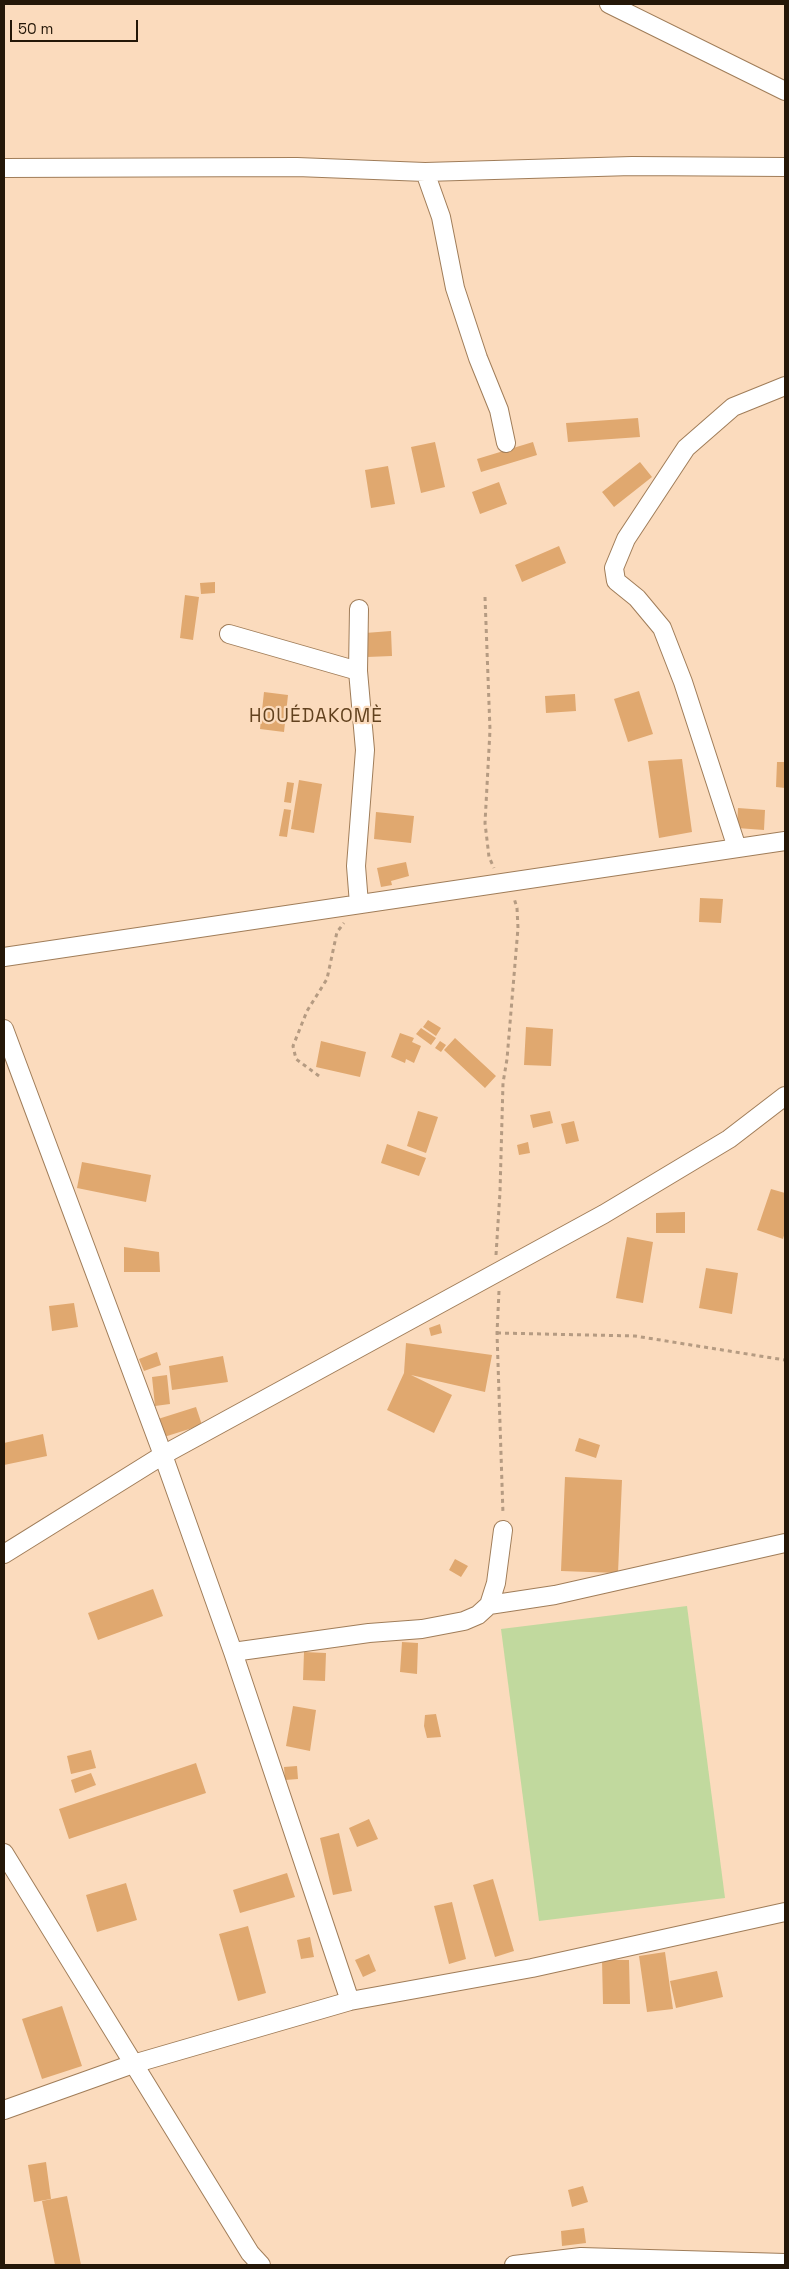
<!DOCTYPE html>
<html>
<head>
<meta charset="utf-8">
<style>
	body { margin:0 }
	#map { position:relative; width:789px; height:2269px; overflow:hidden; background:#fbdbbd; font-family:"Space Grotesk",sans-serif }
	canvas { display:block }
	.frame { position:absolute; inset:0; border:5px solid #241708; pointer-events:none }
	.scale { position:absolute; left:10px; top:20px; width:128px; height:22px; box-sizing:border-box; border:2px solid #241708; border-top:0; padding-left:6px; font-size:15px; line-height:18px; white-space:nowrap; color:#241708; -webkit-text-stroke:4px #fbdbbd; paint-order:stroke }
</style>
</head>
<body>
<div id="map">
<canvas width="789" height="2269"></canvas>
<div class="frame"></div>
<div class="scale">50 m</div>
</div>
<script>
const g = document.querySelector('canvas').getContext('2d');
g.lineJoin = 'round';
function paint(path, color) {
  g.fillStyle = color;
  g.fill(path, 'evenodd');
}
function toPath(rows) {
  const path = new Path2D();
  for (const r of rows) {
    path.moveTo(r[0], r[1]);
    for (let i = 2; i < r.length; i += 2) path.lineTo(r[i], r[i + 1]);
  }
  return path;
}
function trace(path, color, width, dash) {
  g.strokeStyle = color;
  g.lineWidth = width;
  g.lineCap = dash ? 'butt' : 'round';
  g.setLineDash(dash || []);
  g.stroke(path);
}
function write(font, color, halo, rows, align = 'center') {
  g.font = font + ' "Space Grotesk",sans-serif';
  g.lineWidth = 4.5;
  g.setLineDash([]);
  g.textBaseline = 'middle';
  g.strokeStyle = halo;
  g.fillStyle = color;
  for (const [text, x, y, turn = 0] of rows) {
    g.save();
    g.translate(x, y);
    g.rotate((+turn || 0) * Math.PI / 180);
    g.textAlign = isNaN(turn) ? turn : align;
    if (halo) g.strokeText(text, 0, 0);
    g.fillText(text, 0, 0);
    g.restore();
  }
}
paint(toPath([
	[687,1606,725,1898,539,1921,501,1629]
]), '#c1d99e');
paint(toPath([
	[638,418,640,437,568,442,566,423],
	[435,442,445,487,421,493,411,447],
	[533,442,537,455,481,472,477,459],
	[640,462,652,477,614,507,602,492],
	[388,466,395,504,371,508,365,470],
	[499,482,507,504,480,514,472,492],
	[559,546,566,563,522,582,515,565],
	[215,582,215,593,201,594,200,583],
	[185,595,199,597,193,640,180,638],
	[391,631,392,656,367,657,365,633],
	[639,691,653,734,628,742,614,699],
	[264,692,288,695,284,732,260,729],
	[575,694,576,711,546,713,545,696],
	[682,759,692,832,659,838,648,761],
	[777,762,785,762,785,788,776,787],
	[299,780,322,784,314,833,291,829],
	[287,782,294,783,291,803,284,802],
	[738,808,765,810,764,830,737,828],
	[284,809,291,810,287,837,279,836],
	[376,812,414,816,411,843,374,839],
	[406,862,409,876,391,881,392,885,381,887,377,868],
	[700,898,723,899,721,923,699,922],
	[428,1020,441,1028,436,1036,423,1027],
	[526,1027,553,1029,551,1066,524,1065],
	[421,1028,436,1038,431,1045,416,1034],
	[400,1033,414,1038,412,1042,421,1046,414,1063,406,1059,405,1063,391,1057],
	[455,1038,496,1076,485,1088,444,1050],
	[321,1041,366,1052,360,1077,316,1067],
	[440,1041,446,1045,441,1052,435,1048],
	[418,1111,438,1117,426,1153,407,1146],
	[550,1111,553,1123,533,1128,530,1115],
	[574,1121,579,1141,566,1144,561,1124],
	[528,1142,530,1153,519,1155,517,1145],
	[387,1144,426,1158,419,1176,381,1163],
	[82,1162,151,1175,146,1202,77,1188],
	[771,1189,785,1193,785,1232,783,1239,757,1230],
	[685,1212,685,1233,656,1233,656,1213],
	[627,1237,653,1242,643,1303,616,1298],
	[124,1247,159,1252,160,1272,124,1272],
	[706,1268,738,1273,732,1314,699,1308],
	[74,1303,78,1327,52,1331,49,1306],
	[440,1324,442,1333,431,1336,429,1328],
	[406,1343,492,1355,485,1392,411,1375,452,1395,434,1433,387,1410,404,1373],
	[157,1352,161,1365,144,1371,139,1359],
	[223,1356,228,1382,172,1390,169,1366],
	[167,1375,170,1404,155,1406,152,1377],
	[196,1407,202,1425,164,1437,158,1419],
	[43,1434,47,1456,4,1465,4,1443],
	[579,1438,600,1445,596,1458,575,1451],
	[565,1477,622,1480,618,1573,561,1571],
	[455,1559,468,1566,461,1577,449,1570],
	[153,1589,163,1616,98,1640,88,1613],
	[402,1642,418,1643,417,1674,400,1672],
	[304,1652,326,1653,325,1681,303,1680],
	[293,1706,316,1710,310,1751,286,1746],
	[436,1714,441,1737,427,1738,424,1726,425,1715],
	[91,1750,96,1768,71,1774,67,1756],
	[196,1763,206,1793,69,1839,59,1809],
	[297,1766,298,1779,285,1780,284,1767],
	[91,1773,96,1785,75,1793,71,1780],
	[369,1819,378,1839,357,1847,349,1828],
	[339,1833,352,1891,333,1895,320,1838],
	[287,1873,295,1897,240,1913,233,1890],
	[493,1879,514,1951,495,1957,473,1885],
	[126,1883,137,1920,97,1932,86,1895],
	[452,1902,466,1959,449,1964,434,1906],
	[248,1926,266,1993,238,2001,219,1934],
	[310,1937,314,1957,301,1959,297,1940],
	[665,1952,673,2009,647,2012,639,1956],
	[369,1954,376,1971,363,1977,355,1960],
	[602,1960,629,1960,630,2004,603,2004],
	[717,1971,723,1997,676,2008,670,1981],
	[62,2006,82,2066,42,2079,22,2019],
	[46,2162,51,2199,34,2202,28,2165],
	[583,2186,588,2202,572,2207,568,2190],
	[67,2196,81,2265,55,2265,42,2201],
	[584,2228,586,2243,562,2246,561,2231]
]), '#e0a86f');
const minor = toPath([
	[609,4,785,91],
	[4,168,297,167,425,172,632,166,785,167],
	[425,172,441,217,455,288,478,358,499,410,506,443],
	[359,609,358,671,365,750,356,866,359,904],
	[229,634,358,671],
	[737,848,683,682,662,628,637,598,616,581,614,568,626,539,686,448,733,407,785,386],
	[4,957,785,841],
	[4,1029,163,1455,233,1652,350,2001],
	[4,1554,163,1455,604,1214,729,1139,785,1096],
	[489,1605,555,1595,785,1543],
	[233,1652,369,1633,422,1629,464,1621,478,1615,489,1605,496,1583,503,1530],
	[4,1853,250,2253,261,2265],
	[4,2110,133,2064,350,2001,532,1968,785,1912],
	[514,2265,581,2257,785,2263]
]);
trace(minor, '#a07d59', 20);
trace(toPath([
	[485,597,490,730,485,823,489,857,494,868],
	[319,1076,296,1059,293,1046,307,1011,327,979,337,932,344,923],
	[496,1255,500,1192,503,1083,507,1059,518,928,517,908,514,898],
	[499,1291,497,1333,503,1514],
	[497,1333,635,1336,785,1360]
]), '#b59b82', 3, [4, 4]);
trace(minor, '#fff', 18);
g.letterSpacing = '1px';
write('19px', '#62421f', '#fbdbbd', [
	["HOUÉDAKOMÈ",316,717]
]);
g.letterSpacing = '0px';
</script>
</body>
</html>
